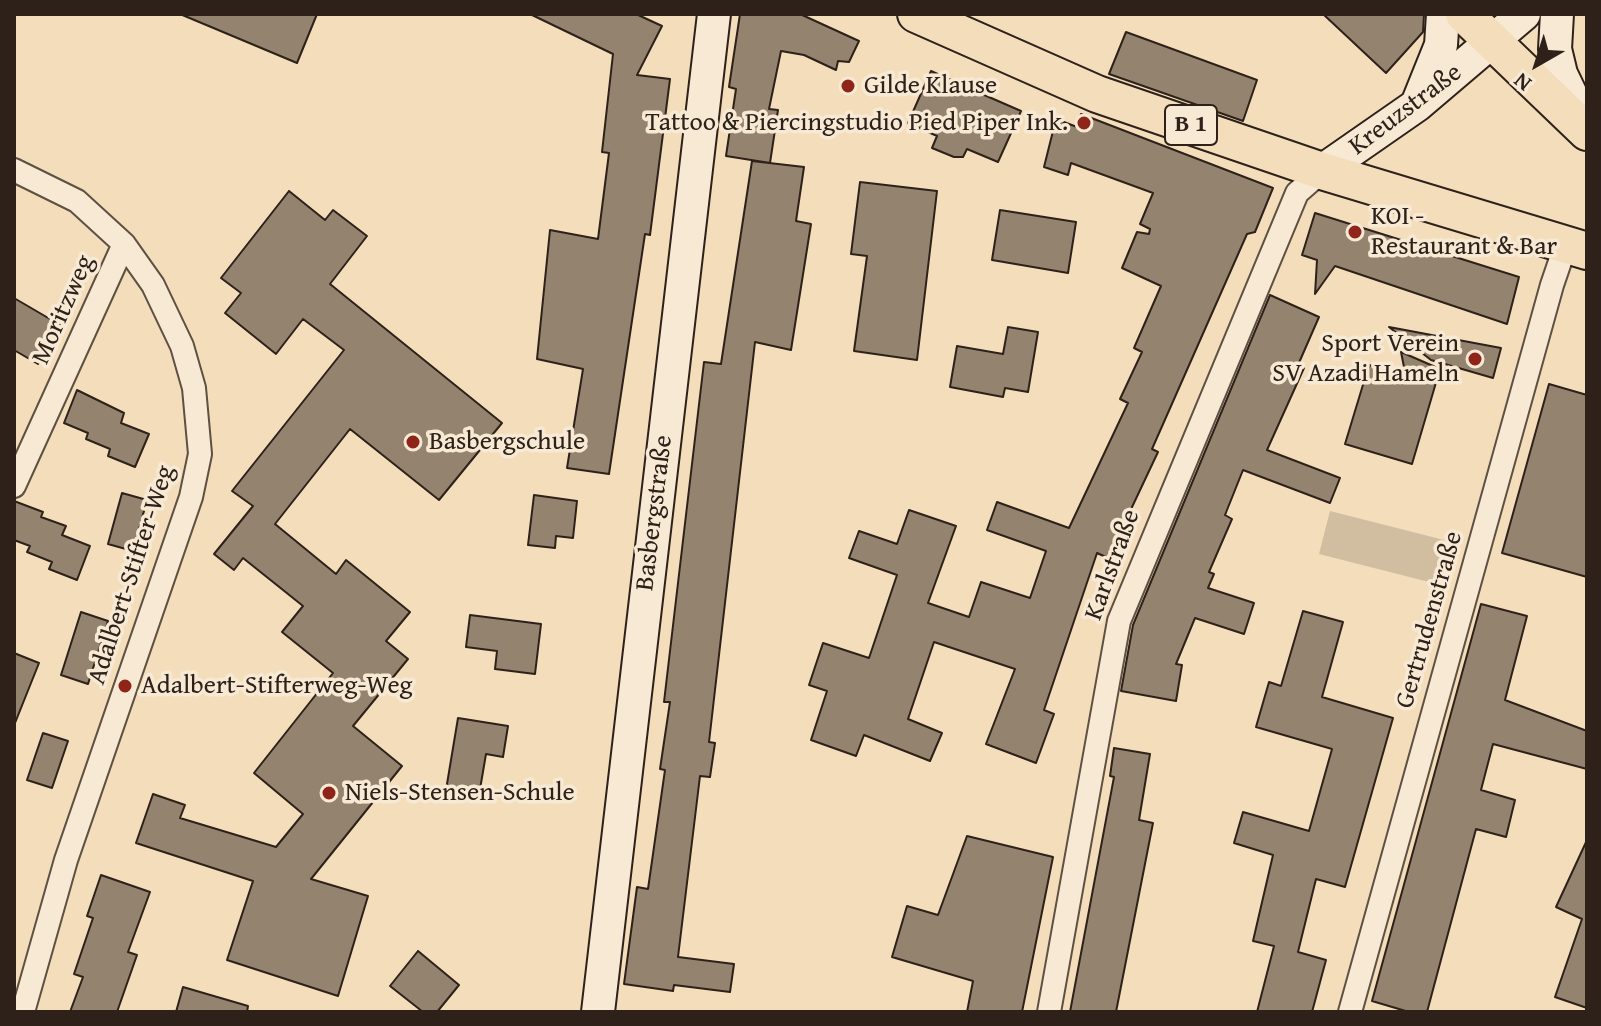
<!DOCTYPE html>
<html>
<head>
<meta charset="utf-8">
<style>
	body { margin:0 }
	#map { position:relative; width:1601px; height:1026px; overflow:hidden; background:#f3ddbb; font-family:"Gentium Book Plus",serif }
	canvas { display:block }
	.frame { position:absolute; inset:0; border:16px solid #2d211a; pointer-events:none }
	.north { position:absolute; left:1497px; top:24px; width:80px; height:80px; -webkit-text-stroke:6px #f7e9d3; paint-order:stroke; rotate:219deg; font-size:22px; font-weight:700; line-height:32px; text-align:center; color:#2d211a }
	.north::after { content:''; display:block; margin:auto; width:28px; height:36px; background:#2d211a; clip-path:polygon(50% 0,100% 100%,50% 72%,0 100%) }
</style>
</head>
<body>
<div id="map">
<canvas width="1601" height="1026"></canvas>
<div class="frame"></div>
<div class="north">N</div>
</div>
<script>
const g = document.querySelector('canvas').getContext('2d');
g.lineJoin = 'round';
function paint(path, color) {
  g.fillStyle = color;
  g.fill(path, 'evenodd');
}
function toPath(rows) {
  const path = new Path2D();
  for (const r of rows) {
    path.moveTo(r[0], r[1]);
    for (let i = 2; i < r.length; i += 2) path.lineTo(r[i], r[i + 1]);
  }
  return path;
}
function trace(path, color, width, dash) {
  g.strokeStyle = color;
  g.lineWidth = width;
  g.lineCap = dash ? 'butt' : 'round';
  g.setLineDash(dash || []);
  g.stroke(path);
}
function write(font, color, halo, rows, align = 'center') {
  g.font = font + ' "Gentium Book Plus",serif';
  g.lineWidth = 7;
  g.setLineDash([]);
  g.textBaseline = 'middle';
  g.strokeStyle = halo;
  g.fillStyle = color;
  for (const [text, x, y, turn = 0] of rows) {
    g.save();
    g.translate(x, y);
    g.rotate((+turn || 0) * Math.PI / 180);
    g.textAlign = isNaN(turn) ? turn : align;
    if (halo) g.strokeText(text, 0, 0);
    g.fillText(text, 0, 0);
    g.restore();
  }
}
paint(toPath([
	[1330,511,1448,541,1437,584,1319,554]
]), '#d1bda0');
const building = toPath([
	[180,14,317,14,297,63,180,14],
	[530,14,636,14,662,26,637,75,670,79,650,235,645,234,609,474,567,468,583,369,537,359,550,230,598,239,609,153,602,152,613,54,530,14],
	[740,14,800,14,859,41,849,62,838,61,836,70,804,55,781,51,769,109,778,110,770,163,726,156,736,89,729,87,740,14],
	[1323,14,1424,14,1423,32,1386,73,1323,14],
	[1126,32,1257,80,1243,121,1109,74,1126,32],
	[931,71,971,89,979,86,982,94,1021,111,998,162,967,149,963,157,954,157,932,148,937,136,908,123,931,71],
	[1081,114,1273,188,1255,232,1247,234,1152,449,1158,452,1108,558,1097,553,1044,710,1054,714,1036,763,986,744,1015,669,934,642,908,719,942,733,930,761,864,735,856,756,811,740,827,691,809,685,823,643,869,658,897,575,849,558,859,531,897,544,909,510,956,526,928,603,969,617,981,582,1030,598,1046,551,987,530,997,502,1069,528,1128,403,1120,399,1142,352,1134,348,1161,286,1122,268,1137,232,1149,234,1150,229,1140,224,1153,193,1071,163,1068,175,1044,167,1056,119,1077,127,1081,114],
	[752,161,804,167,796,221,811,224,791,350,755,342,709,742,715,743,710,777,700,776,678,957,734,964,730,992,674,985,673,991,624,984,637,887,648,889,665,770,660,769,670,702,664,702,704,362,721,364,752,161],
	[860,182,937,191,917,360,854,351,867,256,851,254,860,182],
	[289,191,325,220,333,210,367,236,330,284,502,423,439,500,350,429,275,524,336,574,346,560,410,612,386,641,408,659,353,726,402,766,311,879,368,896,338,996,227,960,253,881,136,843,153,794,185,805,180,818,276,847,303,814,254,773,333,673,282,632,303,606,243,558,234,570,214,554,253,506,232,491,344,350,303,319,276,354,225,313,241,293,221,278,289,191],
	[1000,210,1076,222,1068,273,992,260,1000,210],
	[1315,213,1519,277,1507,324,1335,266,1315,294,1317,260,1302,255,1315,213],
	[1270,295,1319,317,1298,365,1304,368,1267,450,1340,478,1330,503,1243,470,1225,515,1232,519,1209,572,1214,574,1208,588,1254,603,1244,634,1195,618,1176,664,1182,665,1176,701,1121,691,1133,625,1270,295],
	[14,298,62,326,38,364,14,350,14,298],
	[1008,327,1038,332,1028,392,1005,388,1003,397,950,387,957,346,1003,354,1008,327],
	[1389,327,1501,348,1493,378,1431,360,1389,327],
	[1401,352,1440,369,1412,464,1345,444,1369,365,1406,377,1401,352],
	[1549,384,1587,395,1587,577,1502,553,1549,384],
	[77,390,124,413,121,423,149,434,135,467,108,456,110,449,86,439,88,433,64,423,77,390],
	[122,493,147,500,133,551,108,544,122,493],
	[534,495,577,501,573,538,556,536,555,548,528,545,534,495],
	[14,501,43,512,41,517,66,526,62,535,90,546,77,580,49,569,52,562,27,552,30,546,14,540,14,501],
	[1481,604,1527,616,1505,700,1587,731,1587,769,1493,744,1481,790,1515,800,1506,837,1476,829,1427,1012,1409,1012,1372,1001,1481,604],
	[1303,611,1343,622,1322,697,1393,718,1345,887,1316,879,1298,952,1326,960,1312,1012,1257,1012,1274,946,1253,941,1273,855,1234,843,1243,812,1309,831,1332,749,1256,727,1269,682,1281,686,1303,611],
	[81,612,108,621,88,684,61,675,81,612],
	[470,615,541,624,535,674,495,669,497,651,466,647,470,615],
	[14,653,39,663,15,723,14,722,14,653],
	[458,718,508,726,503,757,486,754,479,795,446,790,458,718],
	[43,733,68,741,52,788,27,780,43,733],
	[1114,748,1150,754,1139,820,1153,823,1116,1012,1070,1012,1114,777,1110,776,1114,748],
	[967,836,1053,857,1022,1012,967,1012,973,981,892,957,907,906,938,915,967,836],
	[1587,840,1587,1008,1555,997,1582,919,1556,907,1587,840],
	[101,875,150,892,128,952,137,955,117,1012,70,1012,83,977,74,974,93,918,87,916,101,875],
	[418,951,459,985,437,1012,423,1012,390,986,418,951],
	[183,987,248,1006,247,1012,176,1012,183,987]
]);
paint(building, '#94836e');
trace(building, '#2d211a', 2);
const street = toPath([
	[14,170,77,201,124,244,153,285,182,346,194,388,200,454,191,497,66,860,23,1012],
	[14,486,124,244],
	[1049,1012,1119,621,1297,193,1322,171],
	[1350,1012,1552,285,1566,244]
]);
const secondary = toPath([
	[1557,14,1555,49,1561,74,1586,126],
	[1418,102,1441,45,1443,14],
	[1322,171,1417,105,1524,14],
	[598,1012,714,14]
]);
const primary = toPath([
	[916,14,1097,94,1322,171,1587,251],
	[1464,14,1587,132]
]);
trace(street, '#5e5042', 26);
trace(secondary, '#2d211a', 36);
trace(primary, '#2d211a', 40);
trace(street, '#f7e9d3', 22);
trace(secondary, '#f7e9d3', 32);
trace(primary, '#f3ddbb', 36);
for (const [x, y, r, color] of [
	[848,86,8,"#8f2418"],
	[1084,123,8,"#8f2418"],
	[1355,232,8,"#8f2418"],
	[1475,359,8,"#8f2418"],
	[413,442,8,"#8f2418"],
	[125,686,8,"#8f2418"],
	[329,793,8,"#8f2418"]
]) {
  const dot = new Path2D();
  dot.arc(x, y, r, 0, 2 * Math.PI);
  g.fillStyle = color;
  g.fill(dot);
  trace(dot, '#f7e9d3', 3);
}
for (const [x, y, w] of [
	[1191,125,52]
]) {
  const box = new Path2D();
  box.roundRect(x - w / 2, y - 20, w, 40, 6);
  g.fillStyle = '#f7e9d3';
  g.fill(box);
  trace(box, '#2d211a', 2);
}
write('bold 24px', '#2d211a', null, [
	["B 1",1191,125]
]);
write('26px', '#2d211a', '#f7e9d3', [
	["Gilde Klause",864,86],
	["Tattoo & Piercingstudio Pied Piper Ink.",1068,123,"right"],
	["KOI -",1371,217],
	["Restaurant & Bar",1371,247],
	["Sport Verein",1459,344,"right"],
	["SV Azadi Hameln",1459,374,"right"],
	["Basbergschule",429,442],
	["Adalbert-Stifterweg-Weg",141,686],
	["Niels-Stensen-Schule",345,793]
], 'left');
write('26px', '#2d211a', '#f7e9d3', [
	["Kreuzstraße",1406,110,-37],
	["Moritzweg",64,310,-66],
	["Basbergstraße",655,513,-83],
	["Karlstraße",1113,565,-70],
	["Adalbert-Stifter-Weg",132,575,-72],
	["Gertrudenstraße",1430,620,-74]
]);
</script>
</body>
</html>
